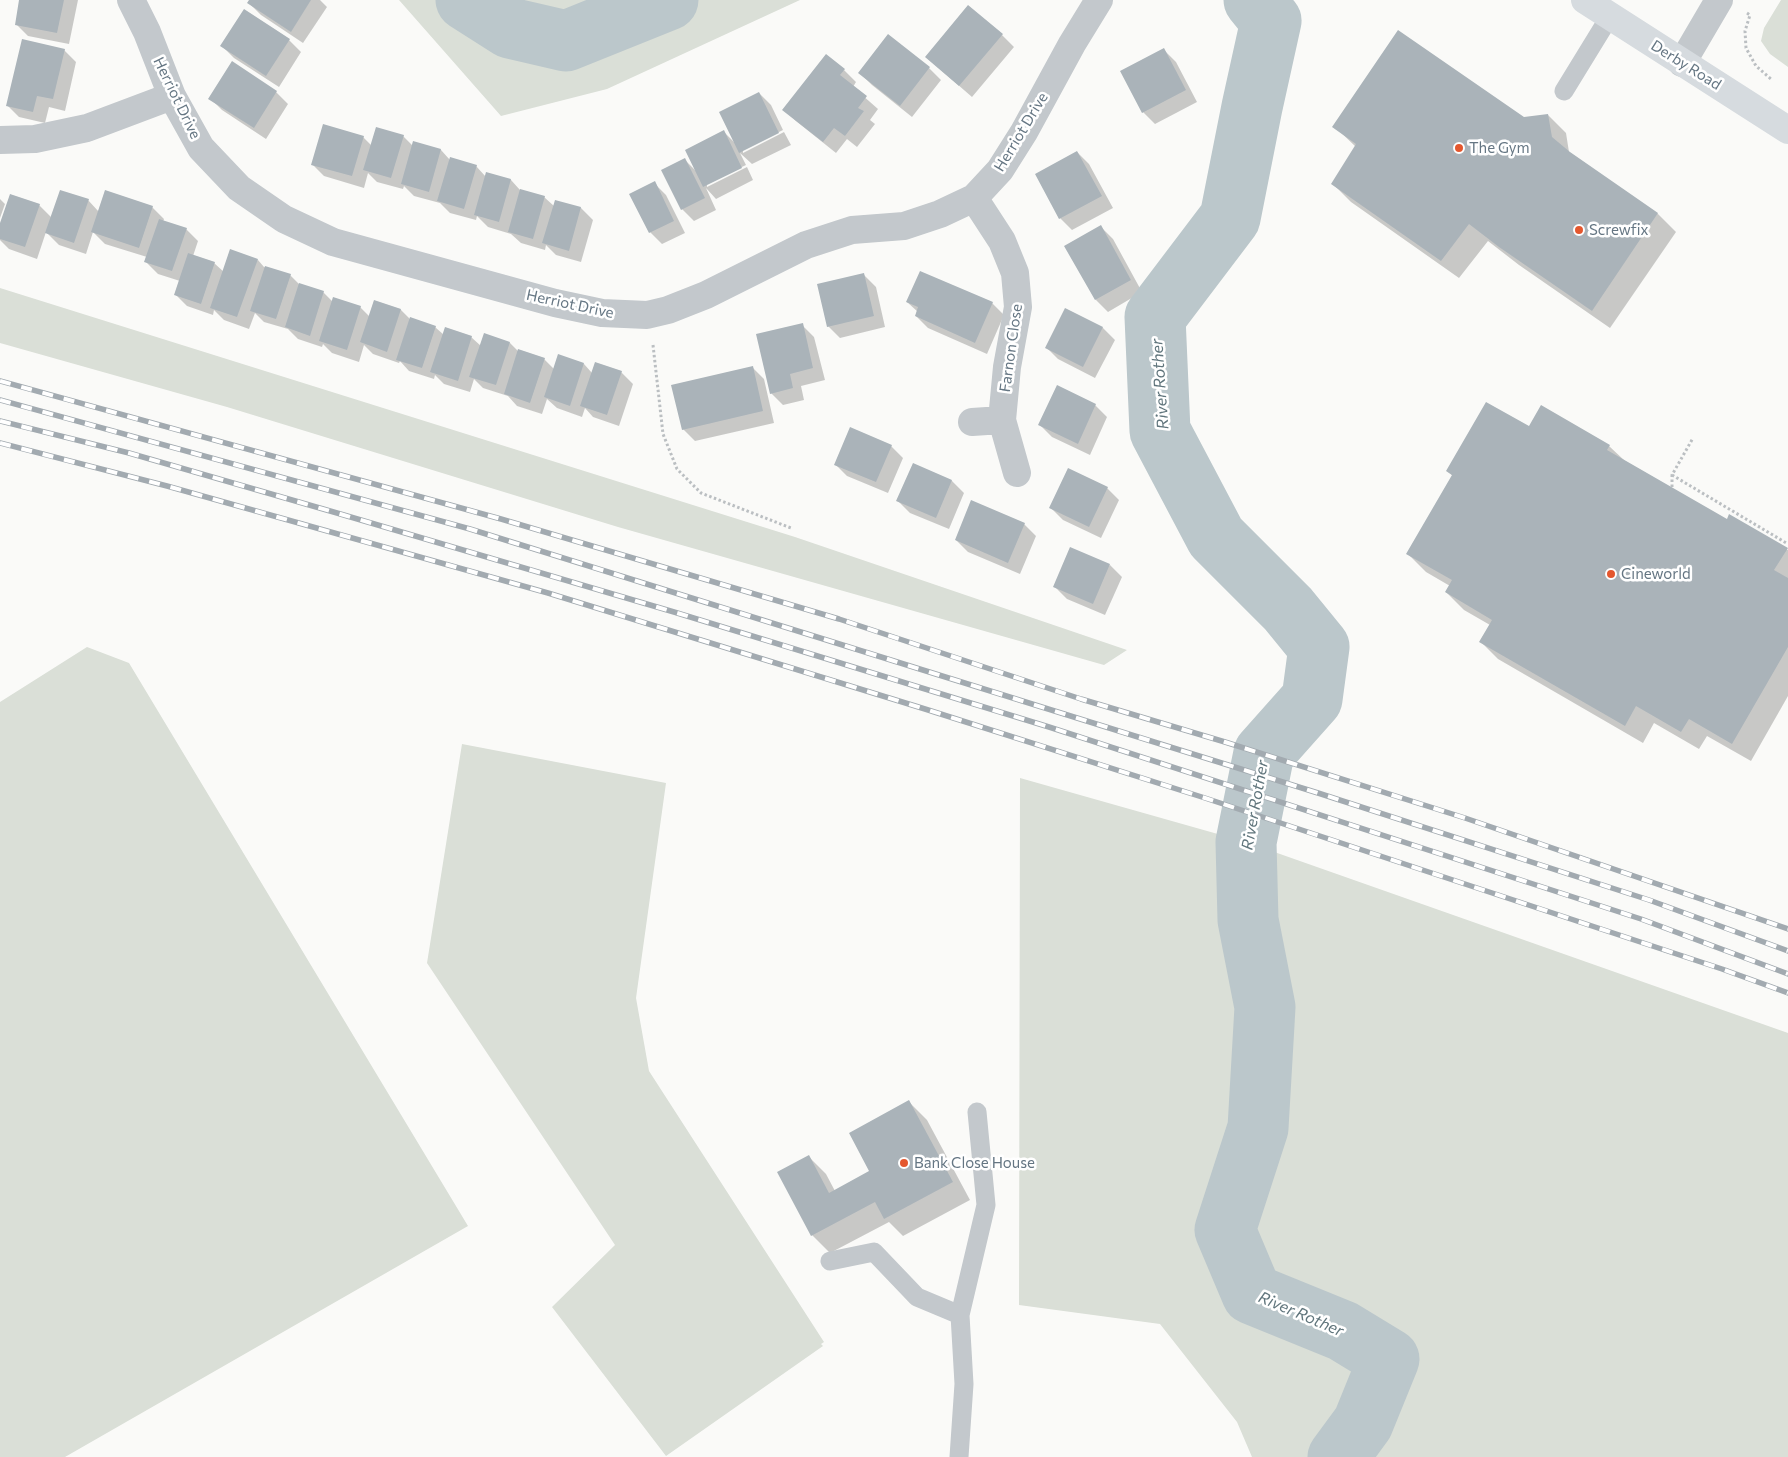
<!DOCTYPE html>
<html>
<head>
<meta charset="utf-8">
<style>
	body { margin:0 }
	canvas { display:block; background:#fafaf8 }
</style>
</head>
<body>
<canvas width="1788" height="1457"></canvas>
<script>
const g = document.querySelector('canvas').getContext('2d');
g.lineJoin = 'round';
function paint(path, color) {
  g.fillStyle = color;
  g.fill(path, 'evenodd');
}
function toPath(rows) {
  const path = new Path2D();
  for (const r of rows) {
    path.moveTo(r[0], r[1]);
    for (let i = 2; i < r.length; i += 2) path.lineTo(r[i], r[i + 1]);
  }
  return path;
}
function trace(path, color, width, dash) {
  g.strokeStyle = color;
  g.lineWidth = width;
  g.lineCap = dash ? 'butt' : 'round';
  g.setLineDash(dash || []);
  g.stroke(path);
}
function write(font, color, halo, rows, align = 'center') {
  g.font = font + ' Commissioner,sans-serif';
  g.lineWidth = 5;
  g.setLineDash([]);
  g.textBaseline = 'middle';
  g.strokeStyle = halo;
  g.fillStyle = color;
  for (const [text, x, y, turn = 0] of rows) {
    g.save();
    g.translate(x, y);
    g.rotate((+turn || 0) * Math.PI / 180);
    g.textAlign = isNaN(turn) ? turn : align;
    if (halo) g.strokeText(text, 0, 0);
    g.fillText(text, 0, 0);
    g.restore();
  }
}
paint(toPath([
	[399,0,800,0,607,89,501,116],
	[1781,0,1788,0,1788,67,1770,54,1761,41,1764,28],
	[0,288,795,537,1127,650,1104,665,618,527,227,407,0,343],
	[87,647,129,663,468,1226,65,1457,0,1457,0,702],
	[462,744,666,783,636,998,649,1071,824,1342,821,1344,823,1346,666,1456,552,1307,615,1245,427,963],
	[1020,778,1246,842,1788,1033,1788,1457,1252,1457,1237,1422,1160,1324,1019,1305]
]), '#dadfd7');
paint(toPath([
	[21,0,78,0,69,44,28,36,16,24],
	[251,0,320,0,327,7,303,43,261,15,249,3],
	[1002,35,1014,47,972,97,926,57],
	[289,40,301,52,279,87,234,58,222,46],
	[64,50,76,62,65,111,49,107,45,123,19,117,7,105],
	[1164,50,1176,62,1197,102,1155,124,1143,112],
	[929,68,941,80,912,117,872,85,860,73],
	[844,70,856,82,853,87,878,109,870,120,875,124,857,147,847,139,836,153,796,121,784,110],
	[276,92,288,104,266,139,222,110,210,98],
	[759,93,771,105,783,130,743,150,743,153,784,132,791,145,752,164,740,153,746,165,707,184,707,187,747,167,753,180,716,199,706,188,716,210,694,221,682,209,685,160,696,171,724,132,735,143],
	[1548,115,1566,133,1569,152,1658,214,1676,232,1610,328,1519,265,1488,241,1459,278,1351,202,1333,184,1356,147,1334,126,1524,118],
	[403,136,413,146,414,143,441,150,450,160,476,166,486,177,511,180,520,190,544,197,554,206,581,208,593,220,581,262,556,255,546,245,545,250,521,243,511,234,488,227,477,216,476,220,450,213,440,203,414,196,404,186,403,189,377,182,368,173,364,188,324,176,312,164,363,137,372,146],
	[1077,152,1089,164,1113,208,1072,230,1060,218],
	[654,183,666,195,685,233,662,244,650,232],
	[0,199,5,204,0,218],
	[88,200,99,212,152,207,164,219,163,222,186,229,198,241,193,256,214,263,224,272,258,260,264,267,290,275,300,285,323,292,333,302,360,307,370,317,374,302,401,310,411,320,435,327,444,335,471,337,481,346,510,343,519,352,544,359,554,369,584,364,592,373,621,372,633,384,619,426,593,417,585,408,582,417,557,408,547,399,542,414,517,406,508,396,483,388,474,379,470,392,444,384,435,375,434,379,409,371,400,361,399,363,373,354,364,345,359,362,332,353,323,344,322,347,298,339,288,329,264,322,255,313,249,329,224,320,214,310,213,315,187,306,175,294,180,281,158,274,146,262,147,257,105,244,93,232,86,254,59,245,46,232,37,259,9,249,0,240,0,227,39,205,52,218],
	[1101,227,1113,239,1142,292,1108,312,1096,300],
	[864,275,876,287,885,327,840,338,828,326],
	[907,302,992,303,1004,315,987,354,928,328,916,316,918,312],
	[1066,309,1103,328,1115,340,1095,378,1058,359,1046,347],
	[802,325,814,337,825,380,801,386,804,400,783,405,771,393],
	[752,367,764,379,774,423,695,441,683,429],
	[1095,405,1107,417,1090,455,1052,437,1040,425],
	[1529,428,1609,446,1625,461,1727,520,1788,550,1788,696,1751,761,1707,736,1699,749,1654,723,1643,743,1498,659,1480,641,1490,625,1464,610,1446,592,1450,586,1426,572,1408,554,1453,476,1447,471],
	[891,446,903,458,888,493,847,476,835,464],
	[913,465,952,481,964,493,949,529,910,513,898,501],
	[1107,488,1119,500,1101,538,1063,520,1051,508],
	[1024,524,1036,536,1020,574,968,552,956,540],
	[1110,565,1122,577,1105,615,1067,599,1055,587],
	[909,1102,927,1120,970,1200,903,1236,889,1222,830,1253,812,1235,808,1156,826,1174,835,1191,871,1172]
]), '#0003');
trace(toPath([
	[466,0,510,28,566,41,668,0],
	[1254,0,1271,21,1252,107,1230,218,1155,317,1160,431,1216,537,1288,609,1319,647,1312,699,1264,753,1246,842,1248,920,1265,1007,1258,1128,1225,1230,1252,1294,1343,1331,1389,1359,1363,1423,1338,1457]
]), '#bbc7cb', 61);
paint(toPath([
	[19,0,64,0,57,33,15,25],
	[249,0,311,0,291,32,247,3],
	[968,5,1003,34,959,86,925,57],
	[244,9,290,39,266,76,220,46],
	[1398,30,1524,117,1548,114,1552,137,1570,152,1658,213,1592,311,1499,247,1469,224,1441,261,1331,184,1356,144,1332,127],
	[888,34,930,67,900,106,858,73],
	[22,39,65,49,53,99,37,96,33,112,6,106],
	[1164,48,1186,90,1142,113,1120,71],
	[826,54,845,69,840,75,867,96,858,108,864,111,845,136,834,128,823,142,782,110],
	[232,61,277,91,254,128,208,99],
	[759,92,779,133,739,153,719,112],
	[323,124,364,136,352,176,311,165],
	[376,127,404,135,391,178,363,170],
	[724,130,742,168,703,187,685,150],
	[413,141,441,149,429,192,401,184],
	[1077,151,1102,196,1059,219,1035,174],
	[450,157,477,165,464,209,437,201],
	[685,158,705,198,681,210,661,170],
	[486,172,511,179,499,222,474,215],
	[655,181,674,221,649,233,629,194],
	[520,189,545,196,533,239,508,232],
	[60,190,89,199,74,243,45,233],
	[105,190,153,206,139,248,91,232],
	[10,194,40,204,25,247,0,239,0,223],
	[555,200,581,207,569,251,542,243],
	[159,219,187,228,172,271,144,262],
	[1101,225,1131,280,1095,300,1064,246],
	[230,249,258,259,237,317,210,308],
	[188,253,215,262,201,304,174,295],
	[265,266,291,274,276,319,250,311],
	[920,271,993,302,975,343,915,316,918,307,906,302],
	[864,273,874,316,827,327,817,284],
	[299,283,324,291,310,336,285,327],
	[333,297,361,306,347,350,319,341],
	[374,300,401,309,387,352,360,342],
	[1065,308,1103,327,1083,367,1045,348],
	[410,317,436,326,422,368,396,360],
	[803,323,813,368,790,374,793,388,770,394,756,334],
	[445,327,472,336,458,381,430,372],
	[484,333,510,342,496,385,469,377],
	[518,349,545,358,530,403,504,394],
	[558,354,584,363,570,406,544,397],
	[595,362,622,371,607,415,580,406],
	[753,366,763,411,682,430,671,385],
	[1057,385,1096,404,1078,444,1038,425],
	[1486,402,1529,426,1541,405,1610,445,1607,450,1727,519,1729,514,1788,548,1774,570,1788,578,1788,647,1732,744,1689,719,1681,732,1636,706,1625,726,1479,642,1492,620,1445,592,1452,580,1406,554,1452,475,1446,471],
	[850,427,892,445,876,482,834,465],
	[913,463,952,480,936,518,896,501],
	[1068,468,1108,487,1089,527,1049,508],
	[971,500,1025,523,1008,563,955,540],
	[1070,547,1110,564,1093,604,1053,587],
	[909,1100,953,1182,884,1219,875,1202,811,1236,777,1172,809,1155,829,1193,869,1171,849,1133]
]), '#aab3b9');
trace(toPath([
	[1747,13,1750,15,1745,31,1746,48,1756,66,1771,79],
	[653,345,663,434,677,469,701,493,791,528],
	[1672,475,1788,544],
	[1672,487,1672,475,1693,438]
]), '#bbbfc2', 3, [2.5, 2.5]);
trace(toPath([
	[1564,91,1610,16],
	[830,1261,874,1252,917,1297,960,1315],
	[959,1457,964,1384,960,1315,986,1205,977,1112]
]), '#c3c8cc', 19);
trace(toPath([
	[131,0,147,32,172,96,201,148,239,188,284,219,333,242,555,303,602,313,647,315,668,310,706,295,806,245,852,230,904,226,940,214,974,198,1000,170,1024,132,1072,44,1099,0],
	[1682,63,1719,0],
	[0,140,35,139,87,128,172,96],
	[974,198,1002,241,1015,273,1018,307,1007,367,1002,420,1017,473],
	[972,422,1002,420]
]), '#c3c8cc', 28);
trace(toPath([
	[1585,0,1788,130]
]), '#d6dbdf', 28);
const rail = toPath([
	[0,381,501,519,839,619,1081,699,1225,742,1465,818,1788,929],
	[0,400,470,529,1318,793,1649,900,1788,951],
	[0,421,129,453,337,513,674,612,1049,727,1641,919,1788,974],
	[0,443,167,486,548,593,925,709,1205,798,1722,969,1788,993]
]);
trace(rail, '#a2aab0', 5.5);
trace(rail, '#fff', 4, [11]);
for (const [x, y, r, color] of [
	[1459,148,5,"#e4572e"],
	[1579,230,5,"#e4572e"],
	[1611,574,5,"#e4572e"],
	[904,1163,5,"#e4572e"]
]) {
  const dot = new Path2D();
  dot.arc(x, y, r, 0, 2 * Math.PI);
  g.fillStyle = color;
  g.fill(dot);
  trace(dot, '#fff', 2);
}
write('15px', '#657683', '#fff', [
	["Derby Road",1686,65,32],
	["Herriot Drive",177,98,64],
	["Herriot Drive",1021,132,-59],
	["Herriot Drive",570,304,12],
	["Farnon Close",1011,348,-82]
]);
write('15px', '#657683', '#fff', [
	["The Gym",1469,148],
	["Screwfix",1589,230],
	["Cineworld",1621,574],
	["Bank Close House",914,1163]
], 'left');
write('italic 16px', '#60757c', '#fff', [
	["River Rother",1160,384,-94],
	["River Rother",1255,805,-80],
	["River Rother",1301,1314,23]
]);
</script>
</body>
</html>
